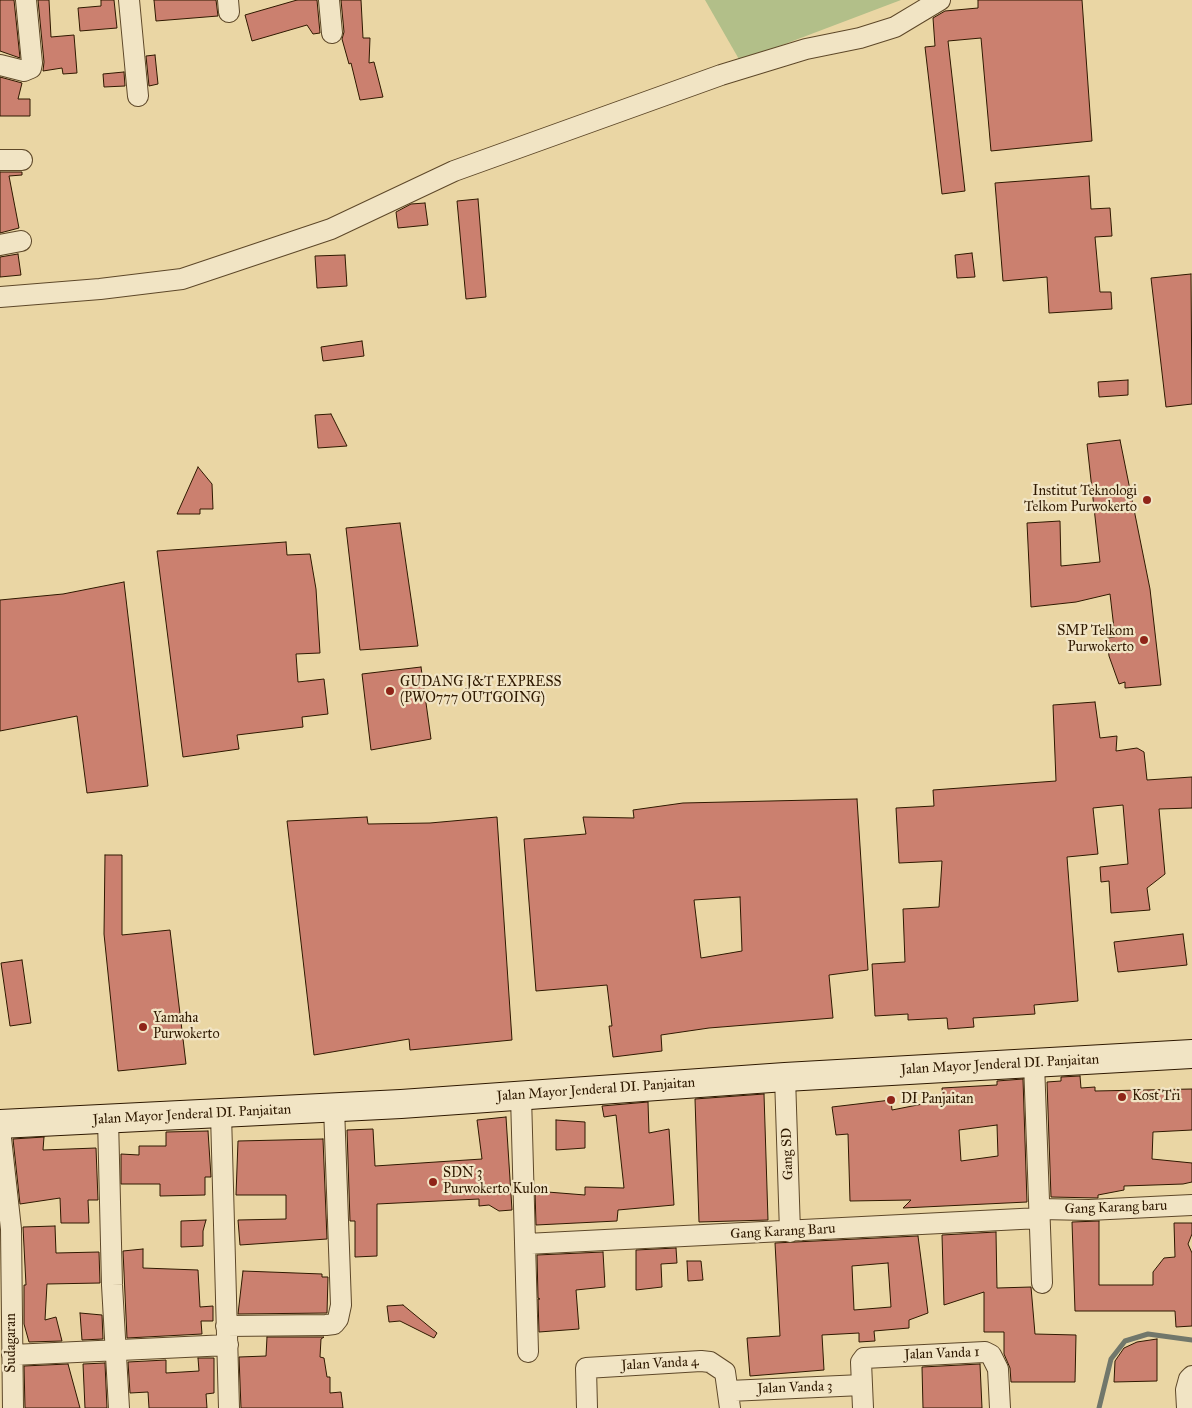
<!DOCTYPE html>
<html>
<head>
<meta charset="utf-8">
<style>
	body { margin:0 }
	canvas { display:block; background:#ead6a4 }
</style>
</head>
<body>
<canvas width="1192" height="1408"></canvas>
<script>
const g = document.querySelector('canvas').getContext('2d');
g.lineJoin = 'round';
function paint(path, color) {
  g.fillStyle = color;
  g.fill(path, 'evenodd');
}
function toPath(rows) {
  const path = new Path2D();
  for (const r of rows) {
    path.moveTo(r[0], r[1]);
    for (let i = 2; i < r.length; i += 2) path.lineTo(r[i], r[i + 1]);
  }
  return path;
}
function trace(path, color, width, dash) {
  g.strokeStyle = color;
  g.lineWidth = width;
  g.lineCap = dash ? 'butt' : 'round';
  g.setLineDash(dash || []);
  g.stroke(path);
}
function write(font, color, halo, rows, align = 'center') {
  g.font = font + ' "IM FELL Great Primer",serif';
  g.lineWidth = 4.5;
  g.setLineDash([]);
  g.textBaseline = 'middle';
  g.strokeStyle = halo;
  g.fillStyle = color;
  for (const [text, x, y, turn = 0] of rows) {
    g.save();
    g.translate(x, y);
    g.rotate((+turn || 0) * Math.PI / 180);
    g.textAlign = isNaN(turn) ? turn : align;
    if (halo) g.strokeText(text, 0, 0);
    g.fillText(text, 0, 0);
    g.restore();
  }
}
paint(toPath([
	[705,0,901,0,740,61]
]), '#b2bf89');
trace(toPath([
	[1099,1408,1111,1359,1125,1341,1148,1334,1192,1340]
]), '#71776b', 5);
const building = toPath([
	[0,0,14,0,20,58,0,51,0,0],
	[38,0,49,0,51,37,74,35,77,73,63,74,62,68,43,71,44,62,38,0],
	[101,0,114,0,117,28,80,31,78,8,101,6,101,0],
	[154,0,216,0,218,16,156,21,154,0],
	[297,0,317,0,320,33,313,34,307,25,252,41,245,15,297,0],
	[341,0,361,0,363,38,370,38,369,63,374,62,383,97,360,100,351,63,349,64,342,39,344,32,341,0],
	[978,0,1082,0,1092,141,991,151,981,38,948,41,965,191,942,194,925,47,935,46,933,18,945,11,978,8,978,0],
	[155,55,158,84,149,86,146,56,155,55],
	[124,72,125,86,104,87,103,74,124,72],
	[0,77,22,83,18,99,30,99,30,116,0,116,0,77],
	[0,172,22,172,22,175,9,176,19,228,0,233,0,172],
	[1089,176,1091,209,1110,208,1112,236,1095,237,1100,292,1111,292,1112,309,1049,313,1047,277,1003,281,995,183,1089,176],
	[478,199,486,297,466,299,457,201,478,199],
	[425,203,428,225,398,228,396,212,411,204,425,203],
	[972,253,975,277,957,278,955,255,972,253],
	[18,254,21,275,0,277,0,257,18,254],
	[345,255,347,286,317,288,315,256,345,255],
	[1191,274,1192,404,1166,407,1151,278,1191,274],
	[362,341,364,356,323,361,321,347,362,341],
	[1128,380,1128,395,1099,397,1098,382,1128,380],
	[331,414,347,446,318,448,315,415,331,414],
	[1120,440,1150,589,1161,685,1125,688,1125,682,1119,684,1109,656,1107,638,1115,637,1110,594,1076,602,1031,607,1027,523,1060,521,1061,566,1100,562,1087,444,1120,440],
	[198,467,212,484,213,509,200,509,200,514,177,514,198,467],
	[400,523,418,646,360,650,346,528,400,523],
	[286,542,287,555,310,554,316,589,320,653,296,654,298,682,324,679,328,714,302,717,303,727,237,735,239,749,183,757,157,551,286,542],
	[124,582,148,786,87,793,77,716,0,731,0,600,63,594,124,582],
	[421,667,431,739,371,750,362,674,421,667],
	[1095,702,1100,738,1117,736,1116,751,1137,748,1144,752,1147,780,1192,777,1192,808,1159,809,1165,874,1147,888,1150,910,1111,913,1109,881,1101,882,1100,867,1128,864,1123,805,1093,808,1098,854,1067,857,1078,1001,1034,1005,1035,1014,973,1018,974,1027,948,1029,947,1018,908,1020,908,1014,875,1016,872,964,905,962,903,909,939,907,942,861,899,863,896,808,934,806,933,790,1056,781,1053,705,1095,702],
	[857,799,868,970,829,975,833,1018,709,1028,661,1035,662,1051,613,1057,609,1026,612,1026,607,985,536,991,524,839,586,834,583,817,634,818,633,810,683,803,857,799],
	[740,897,742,951,701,958,694,900,740,897],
	[367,817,368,824,430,823,497,817,512,1040,410,1050,409,1039,314,1055,287,821,367,817],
	[105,855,122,855,122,935,170,930,186,1064,118,1071,104,934,105,855],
	[1183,934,1187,965,1118,972,1114,942,1183,934],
	[22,960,31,1023,10,1026,1,963,22,960],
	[1080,1076,1081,1088,1095,1087,1095,1091,1192,1089,1192,1130,1153,1132,1152,1159,1192,1163,1192,1182,1183,1184,1124,1186,1124,1190,1098,1195,1098,1198,1051,1197,1047,1082,1061,1081,1061,1077,1080,1076],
	[1023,1079,1027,1202,903,1208,911,1200,850,1201,848,1134,836,1135,832,1107,891,1100,892,1110,943,1100,942,1088,997,1085,997,1081,1023,1079],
	[997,1125,998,1156,961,1161,959,1130,997,1125],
	[764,1094,768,1220,699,1222,695,1099,764,1094],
	[648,1102,649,1133,669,1129,674,1205,618,1210,617,1221,536,1225,535,1191,585,1195,585,1187,624,1188,616,1115,604,1117,602,1106,648,1102],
	[506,1117,512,1210,499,1211,489,1205,479,1206,479,1199,377,1204,377,1256,355,1257,355,1221,350,1221,347,1130,373,1129,375,1166,482,1159,477,1120,506,1117],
	[556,1120,585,1122,585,1148,556,1150,556,1120],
	[208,1131,211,1177,205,1177,205,1195,160,1196,160,1184,121,1184,121,1154,139,1155,139,1146,166,1146,166,1132,208,1131],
	[44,1137,43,1150,96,1148,98,1200,88,1200,89,1223,61,1223,60,1198,20,1204,13,1139,44,1137],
	[323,1139,327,1239,240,1245,238,1220,286,1219,286,1195,236,1195,238,1141,323,1139],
	[206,1220,203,1231,203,1246,181,1247,181,1221,206,1220],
	[1099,1221,1099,1285,1153,1285,1153,1272,1164,1258,1175,1257,1174,1223,1192,1223,1192,1234,1188,1244,1192,1253,1192,1326,1176,1327,1175,1311,1075,1311,1072,1222,1099,1221],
	[55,1226,56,1253,99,1252,100,1283,47,1284,45,1320,56,1317,62,1341,29,1342,24,1324,24,1285,26,1285,23,1227,55,1226],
	[996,1232,997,1288,1031,1287,1035,1334,1076,1335,1075,1382,1011,1382,1010,1368,1004,1354,1004,1332,984,1332,984,1292,944,1305,942,1235,996,1232],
	[918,1236,928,1313,909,1320,909,1328,874,1331,875,1341,859,1342,859,1333,822,1335,824,1370,750,1376,747,1338,780,1336,775,1243,918,1236],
	[888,1263,891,1307,854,1310,852,1266,888,1263],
	[676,1248,677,1263,661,1264,662,1287,636,1290,636,1250,676,1248],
	[143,1249,143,1268,198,1270,200,1307,213,1306,213,1321,201,1321,202,1334,127,1338,123,1251,143,1249],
	[603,1252,605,1287,576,1290,579,1329,539,1332,538,1299,540,1299,538,1298,537,1255,603,1252],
	[687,1261,701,1261,703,1280,688,1281,687,1261],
	[243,1271,322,1274,322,1277,328,1277,327,1313,238,1314,243,1271],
	[403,1305,437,1333,434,1338,400,1321,389,1322,387,1306,403,1305],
	[80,1313,102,1315,103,1339,82,1340,80,1313],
	[267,1337,324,1337,321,1339,320,1357,324,1358,327,1377,330,1377,330,1393,341,1392,343,1408,241,1408,239,1357,266,1356,267,1337],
	[1157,1339,1157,1381,1114,1382,1115,1361,1124,1348,1137,1342,1157,1339],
	[198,1358,214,1358,214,1393,206,1394,207,1408,149,1408,148,1392,130,1393,128,1362,166,1360,166,1373,199,1371,198,1358],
	[105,1363,107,1408,85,1408,83,1364,105,1363],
	[68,1364,80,1408,25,1408,24,1366,68,1364],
	[980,1364,982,1408,923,1408,922,1367,980,1364]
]);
paint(building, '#cb806f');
trace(building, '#2f1900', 1);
const street = toPath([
	[129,0,138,96],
	[228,0,229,12],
	[329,0,332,33],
	[0,65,24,71,31,68,32,63,26,0],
	[0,160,22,160],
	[0,245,21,241],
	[0,297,100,289,182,279,331,229,454,171,721,75,806,49,860,38,895,27,940,0],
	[1034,1063,1042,1283],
	[785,1077,790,1232],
	[521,1096,528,1352],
	[221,1114,229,1408],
	[108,1119,112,1285,119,1408],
	[0,1129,11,1229,13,1408],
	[1040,1209,1089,1210,1192,1205],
	[526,1244,1040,1218],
	[226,1326,326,1325,334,1324,338,1319,341,1305,334,1107],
	[12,1355,228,1345],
	[729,1391,862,1385],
	[587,1408,586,1368,701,1361,710,1362,725,1372,730,1408],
	[863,1408,861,1362,864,1358,985,1352,991,1355,998,1369,1000,1408],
	[1187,1408,1186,1390,1189,1379,1192,1376]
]);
const secondary = toPath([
	[0,1124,401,1104,785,1077,1192,1054]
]);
trace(street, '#5e4829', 22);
trace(secondary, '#2f1900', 30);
trace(street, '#f1e4c4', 20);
trace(secondary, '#f1e4c4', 28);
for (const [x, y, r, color] of [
	[1147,500,5,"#8f2418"],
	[1144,640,5,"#8f2418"],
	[390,691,5,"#8f2418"],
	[143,1027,5,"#8f2418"],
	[1122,1097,5,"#8f2418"],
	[891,1100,5,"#8f2418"],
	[433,1182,5,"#8f2418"]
]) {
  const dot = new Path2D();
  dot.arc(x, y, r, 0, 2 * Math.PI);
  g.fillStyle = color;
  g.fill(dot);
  trace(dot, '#f1e4c4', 2);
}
write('14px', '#2f1900', '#f1e4c4', [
	["Institut Teknologi",1137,492,"right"],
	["Telkom Purwokerto",1137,508,"right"],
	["SMP Telkom",1134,632,"right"],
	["Purwokerto",1134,648,"right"],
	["GUDANG J&T EXPRESS",400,683],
	["(PWO777 OUTGOING)",400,699],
	["Yamaha",153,1019],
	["Purwokerto",153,1035],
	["Kost Tri",1132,1097],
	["DI Panjaitan",901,1100],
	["SDN 3",443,1174],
	["Purwokerto Kulon",443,1190]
], 'left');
write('14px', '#2f1900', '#f1e4c4', [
	["Jalan Mayor Jenderal DI. Panjaitan",1000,1065,-3],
	["Jalan Mayor Jenderal DI. Panjaitan",596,1090,-4],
	["Jalan Mayor Jenderal DI. Panjaitan",192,1115,-3],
	["Gang SD",788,1154,-92],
	["Gang Karang baru",1116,1208,-2],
	["Gang Karang Baru",783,1232,-3],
	["Sudagaran",12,1343,-90],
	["Jalan Vanda 1",942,1354,-2],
	["Jalan Vanda 4",660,1364,-3],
	["Jalan Vanda 3",795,1388,-2]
]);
</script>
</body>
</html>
